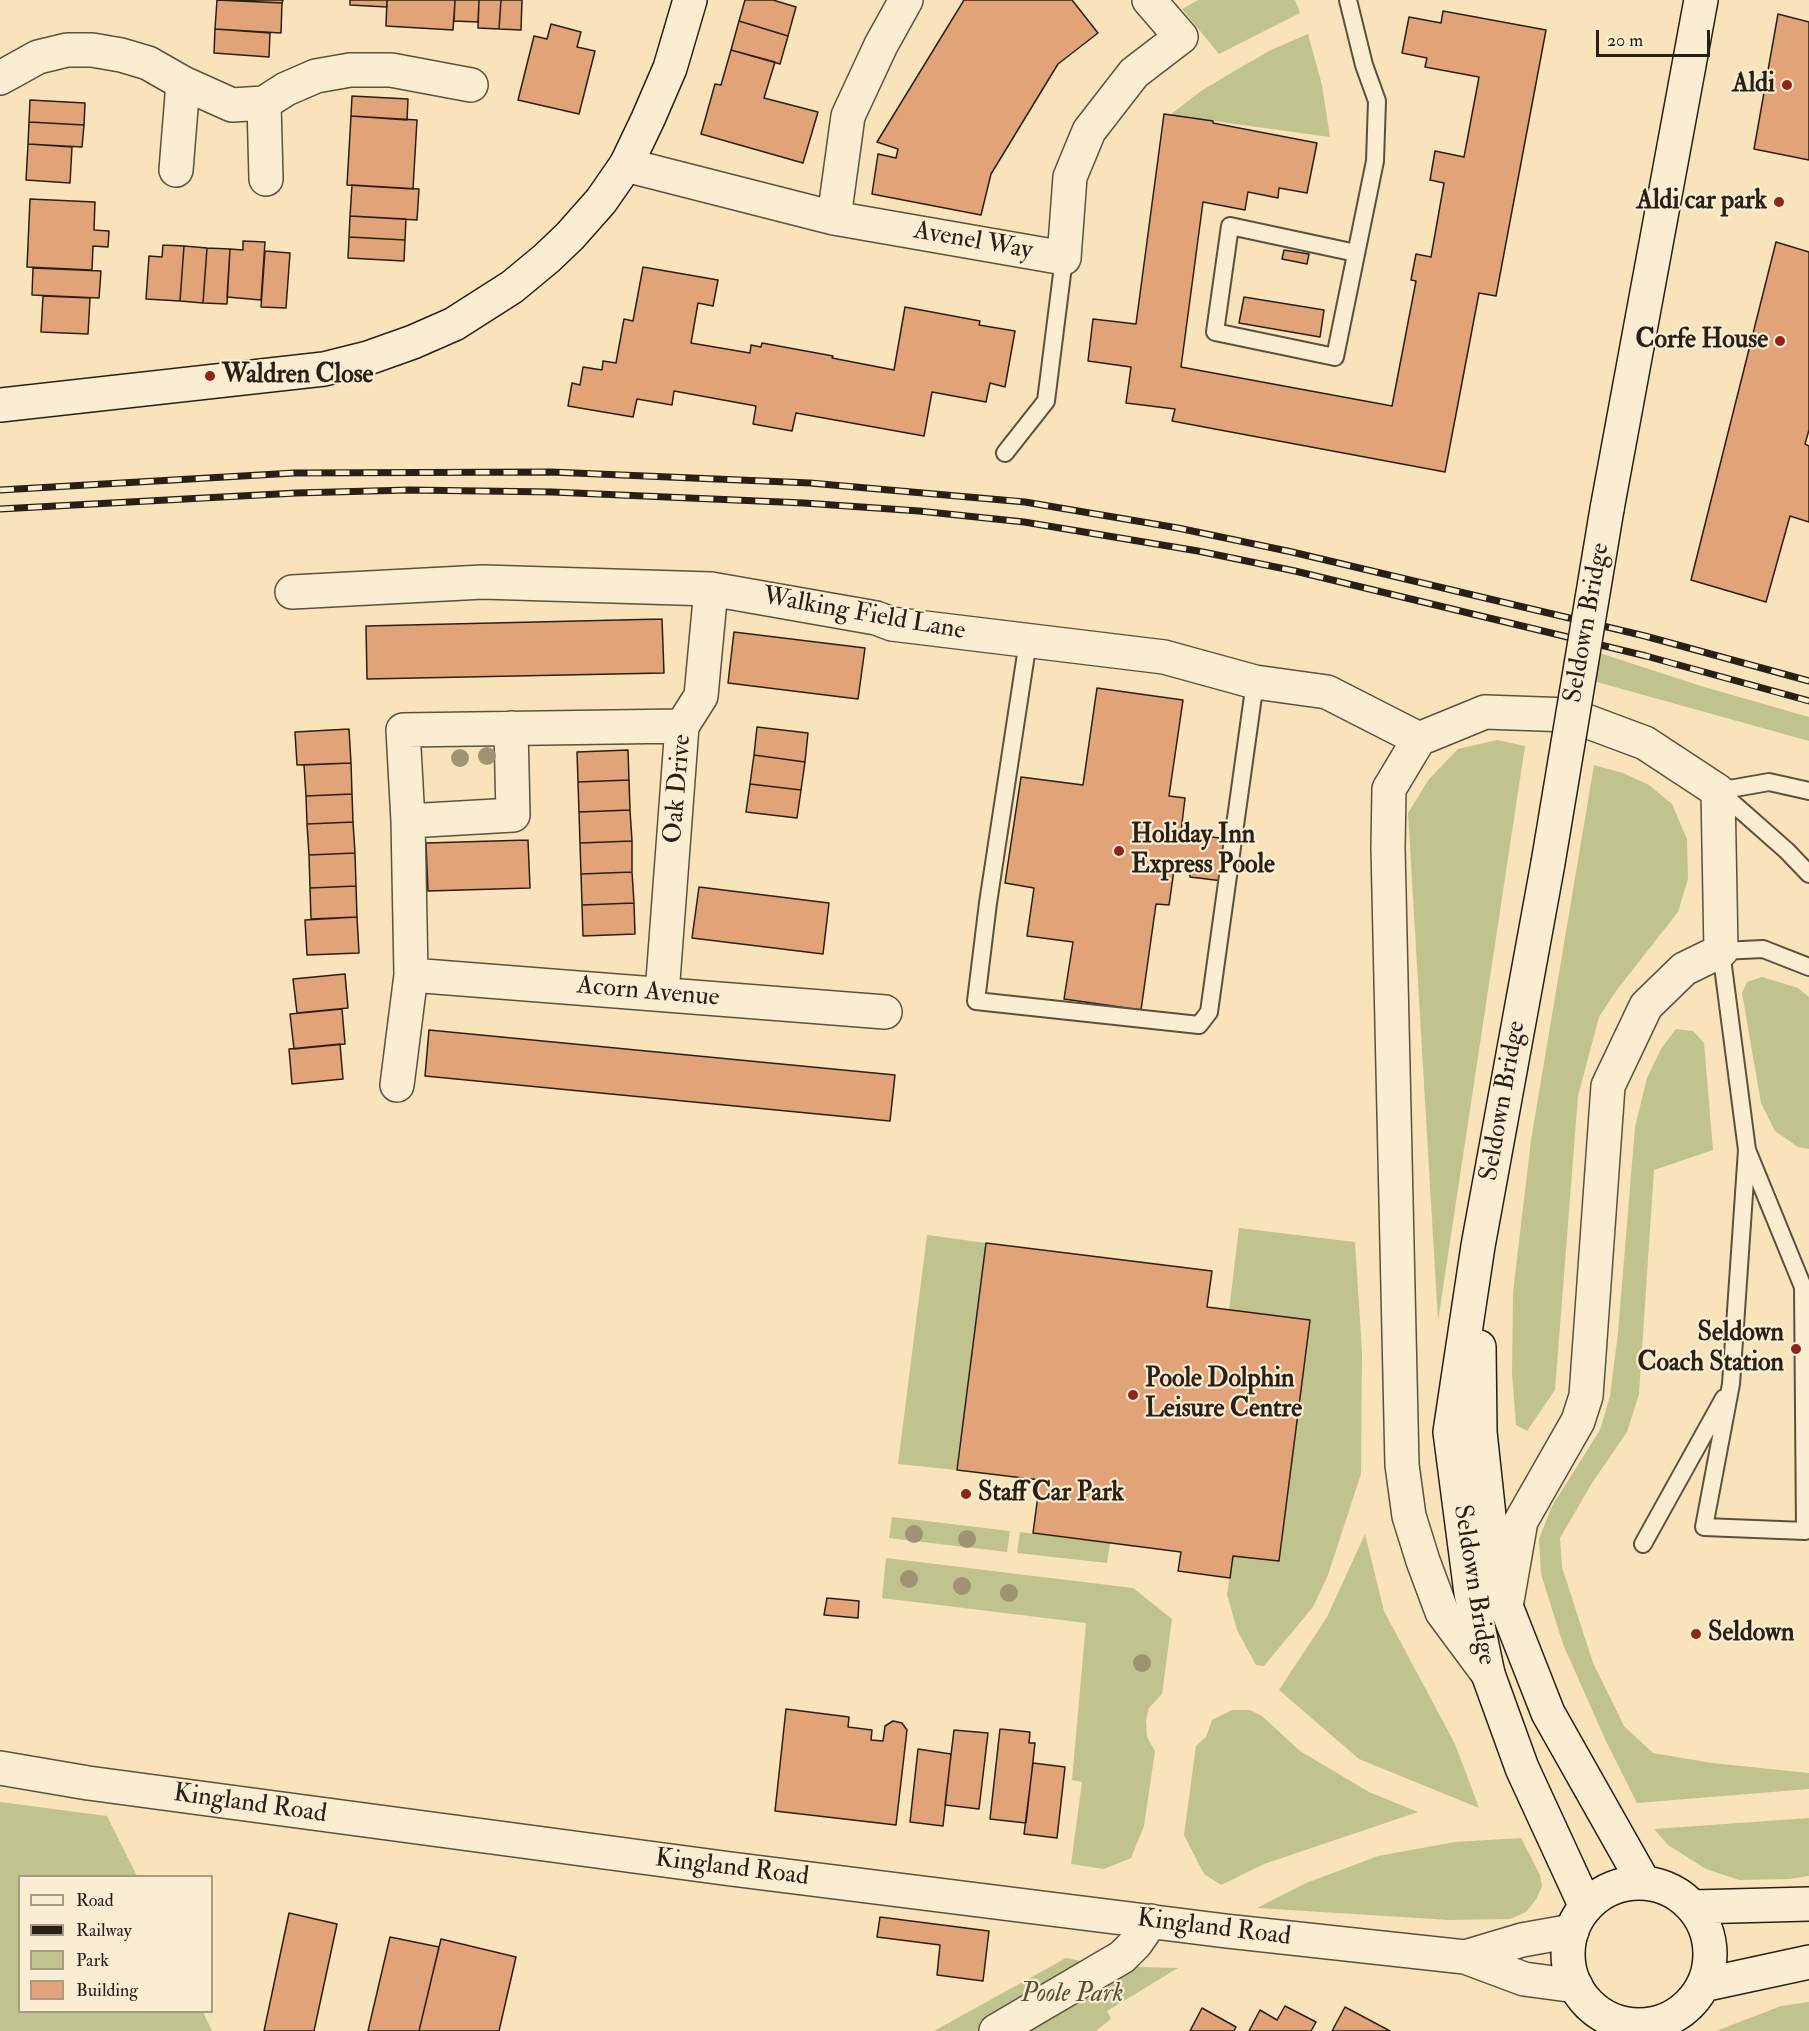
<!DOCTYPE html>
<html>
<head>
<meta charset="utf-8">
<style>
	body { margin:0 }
	#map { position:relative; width:1809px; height:2031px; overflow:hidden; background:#f9e3ba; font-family:"IM FELL Double Pica",serif }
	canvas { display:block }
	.legend { position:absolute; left:18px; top:1875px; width:195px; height:138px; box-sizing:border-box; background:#fbedd2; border:2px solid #a79b87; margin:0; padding:8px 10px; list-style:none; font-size:18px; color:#282016 }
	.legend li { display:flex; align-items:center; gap:12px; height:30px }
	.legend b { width:30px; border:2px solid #a79b87 }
	.scale { position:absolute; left:1596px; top:30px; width:114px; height:27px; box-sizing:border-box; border:3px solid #282016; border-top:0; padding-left:8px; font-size:18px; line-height:21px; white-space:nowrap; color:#282016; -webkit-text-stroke:4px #fbedd2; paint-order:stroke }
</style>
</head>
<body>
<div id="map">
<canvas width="1809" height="2031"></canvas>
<ul class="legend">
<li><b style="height:8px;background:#fbedd2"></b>Road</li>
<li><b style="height:8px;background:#282016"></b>Railway</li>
<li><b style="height:16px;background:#c0c38e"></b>Park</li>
<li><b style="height:16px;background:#e2a378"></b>Building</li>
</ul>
<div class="scale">20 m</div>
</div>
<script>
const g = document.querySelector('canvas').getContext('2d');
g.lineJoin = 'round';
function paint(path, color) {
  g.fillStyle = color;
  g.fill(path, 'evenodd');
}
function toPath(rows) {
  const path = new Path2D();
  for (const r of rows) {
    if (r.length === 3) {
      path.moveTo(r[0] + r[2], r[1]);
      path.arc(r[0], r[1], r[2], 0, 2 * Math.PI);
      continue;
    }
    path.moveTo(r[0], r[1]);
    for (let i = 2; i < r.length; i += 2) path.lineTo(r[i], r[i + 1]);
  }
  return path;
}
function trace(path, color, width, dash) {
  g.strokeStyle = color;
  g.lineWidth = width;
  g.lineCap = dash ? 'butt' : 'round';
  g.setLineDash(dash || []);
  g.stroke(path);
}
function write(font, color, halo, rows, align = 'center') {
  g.font = font + ' "IM FELL Double Pica",serif';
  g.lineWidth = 4.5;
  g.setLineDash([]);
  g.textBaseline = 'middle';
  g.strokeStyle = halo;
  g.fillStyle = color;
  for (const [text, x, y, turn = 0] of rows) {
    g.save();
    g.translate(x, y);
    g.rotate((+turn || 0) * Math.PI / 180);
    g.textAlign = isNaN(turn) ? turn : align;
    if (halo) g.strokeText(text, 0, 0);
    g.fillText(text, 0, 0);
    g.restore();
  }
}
paint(toPath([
	[1198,0,1295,0,1300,13,1219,54,1182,9],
	[1308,34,1322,85,1330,137,1170,115,1201,91,1236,70,1271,50],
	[1584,648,1701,686,1809,717,1809,741,1579,677],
	[1497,740,1525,746,1438,1321,1408,813,1429,779,1458,749],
	[1594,765,1623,773,1649,785,1672,804,1687,839,1688,879,1678,912,1616,991,1599,1017,1578,1096,1555,1390,1527,1431,1516,1425,1512,1373,1513,1292,1531,1140],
	[1762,977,1798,988,1809,997,1809,1149,1798,1147,1775,1131,1761,1103,1742,993,1747,982],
	[1676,1029,1693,1031,1704,1043,1713,1150,1654,1170,1639,1394,1627,1432,1592,1483,1560,1538,1562,1567,1593,1663,1624,1726,1653,1753,1712,1763,1809,1773,1809,1789,1637,1803,1605,1739,1563,1644,1541,1574,1539,1539,1552,1506,1600,1430,1610,1396,1618,1333,1635,1127,1647,1078,1661,1049],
	[1239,1228,1355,1242,1362,1352,1361,1474,1328,1575,1313,1607,1264,1666,1256,1665,1237,1630,1227,1594,1233,1556,1279,1561,1309,1320,1229,1310],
	[927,1235,986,1243,957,1470,898,1464],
	[892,1517,1010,1531,1007,1552,889,1538],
	[1020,1532,1110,1543,1107,1563,1017,1553],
	[1365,1534,1384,1611,1455,1744,1479,1808,1359,1759,1279,1690,1327,1617],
	[886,1558,1133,1588,1172,1619,1162,1694,1149,1708,1146,1720,1147,1737,1155,1751,1144,1826,1131,1858,1104,1869,1071,1864,1082,1782,1072,1780,1086,1623,882,1598],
	[1232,1710,1250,1710,1262,1716,1300,1751,1369,1792,1418,1812,1264,1864,1221,1885,1204,1874,1184,1835,1196,1746,1206,1737,1212,1720],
	[0,1802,107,1816,137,1876,20,1876,20,2012,203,2012,212,2031,0,2031],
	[1809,1818,1809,1876,1789,1879,1739,1880,1706,1869,1668,1845,1654,1829],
	[1521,1838,1540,1875,1542,1886,1537,1898,1526,1912,1510,1919,1449,1920,1257,1908,1306,1883,1378,1856,1455,1842],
	[1066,1958,1106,1966,1178,1968,1107,2011,1111,2019,1096,2031,934,2031],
	[1809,2002,1809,2031,1716,2031,1781,2006]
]), '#c0c38e');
const building = toPath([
	[217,0,282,3,281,33,215,29,217,0],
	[225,0,283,0,282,3,225,0],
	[350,0,387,0,387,7,350,5,350,0],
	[387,0,455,0,453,30,386,26,387,0],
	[455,0,479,0,478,22,454,21,455,0],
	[479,0,501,0,499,29,478,28,479,0],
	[501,0,522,0,521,30,499,29,501,0],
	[745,0,773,0,796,7,788,36,739,21,745,0],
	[964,0,1072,0,1098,33,1058,64,991,174,981,215,872,194,878,154,896,158,898,149,877,142,964,0],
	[1443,11,1546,30,1496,296,1479,293,1445,472,1172,421,1175,409,1126,403,1131,367,1088,361,1093,319,1136,324,1164,114,1213,121,1213,123,1317,143,1307,193,1279,188,1278,198,1248,192,1245,210,1203,202,1181,367,1392,406,1416,281,1411,280,1416,254,1431,257,1444,183,1430,180,1435,151,1464,157,1479,77,1425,67,1427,58,1402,53,1409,17,1441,23,1443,11],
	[1778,14,1809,22,1809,160,1754,149,1778,14],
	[739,21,788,36,780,64,731,50,739,21],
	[551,24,581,32,577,47,595,51,579,114,518,100,534,36,547,39,551,24],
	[215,29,270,33,269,57,214,53,215,29],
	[731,50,775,62,764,98,818,112,803,163,701,134,715,84,721,85,731,50],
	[352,96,408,99,407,120,351,116,352,96],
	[30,100,85,103,84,125,29,122,30,100],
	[351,116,417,120,413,189,347,185,351,116],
	[29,122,84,125,82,147,28,144,29,122],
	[28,144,72,147,70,183,26,180,28,144],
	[352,185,419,189,417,220,350,216,352,185],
	[30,199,95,202,94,230,109,231,108,247,93,246,92,270,27,267,30,199],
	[350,216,406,219,405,240,349,237,350,216],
	[349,237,405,240,404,261,348,258,349,237],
	[243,241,265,242,261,300,227,297,230,249,243,250,243,241],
	[1776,242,1809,252,1809,430,1805,444,1809,446,1809,522,1790,516,1766,602,1691,580,1776,242],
	[163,245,184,246,180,301,146,299,149,256,162,257,163,245],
	[184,246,207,248,203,303,180,301,184,246],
	[207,248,230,249,227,304,203,303,207,248],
	[1284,250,1309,254,1307,264,1282,259,1284,250],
	[265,251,290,253,286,308,261,307,265,251],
	[643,267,718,280,713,306,698,303,691,343,750,353,751,345,761,347,762,343,833,356,832,358,894,370,905,307,980,321,979,325,1015,331,1005,387,990,383,986,402,932,392,924,436,796,413,792,431,753,424,756,406,674,391,672,405,637,399,633,417,568,406,572,383,580,385,583,367,602,370,603,361,616,363,624,319,633,321,643,267],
	[33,268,101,271,99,298,32,295,33,268],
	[43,296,90,298,88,334,41,332,43,296],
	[1244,297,1324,310,1320,337,1239,323,1244,297],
	[662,619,664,673,367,679,366,626,662,619],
	[734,632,865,648,858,699,728,683,734,632],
	[1097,688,1183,700,1169,796,1185,798,1180,840,1193,841,1194,835,1229,839,1223,881,1190,877,1190,872,1174,870,1169,905,1156,904,1141,1010,1064,999,1073,942,1027,936,1034,888,1005,883,1021,777,1083,785,1097,688],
	[757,727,808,733,805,762,754,755,757,727],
	[349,729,351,763,297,765,295,732,349,729],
	[628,750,629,780,578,782,577,752,628,750],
	[754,755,805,762,801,790,750,784,754,755],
	[351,763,352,794,306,796,304,765,351,763],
	[629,780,630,810,579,812,578,782,629,780],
	[750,784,801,790,797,818,746,812,750,784],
	[352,794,353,822,307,824,306,796,352,794],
	[630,810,632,841,580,843,579,812,630,810],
	[353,822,355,853,309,855,307,824,353,822],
	[528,840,530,888,428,891,426,843,528,840],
	[632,841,632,872,581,874,580,843,632,841],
	[355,853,356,886,310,888,309,855,355,853],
	[632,872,634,903,582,905,581,874,632,872],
	[356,886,357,917,311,919,310,888,356,886],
	[699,887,829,903,823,954,692,938,699,887],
	[634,903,635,934,583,936,582,905,634,903],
	[357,917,359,953,307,955,305,920,357,917],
	[345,974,348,1008,297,1013,293,979,345,974],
	[342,1009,345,1044,294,1049,290,1014,342,1009],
	[429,1030,895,1075,890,1121,425,1076,429,1030],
	[340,1044,343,1079,292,1084,289,1049,340,1044],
	[986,1243,1212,1271,1207,1307,1310,1320,1279,1561,1233,1556,1230,1578,1178,1571,1181,1552,1033,1533,1040,1480,957,1470,986,1243],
	[827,1598,859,1601,858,1618,824,1615,827,1598],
	[786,1709,849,1717,848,1727,872,1730,871,1740,883,1741,885,1726,893,1721,902,1723,907,1730,896,1825,775,1811,786,1709],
	[1000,1729,1030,1732,1029,1743,1035,1743,1026,1823,990,1819,1000,1729],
	[954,1730,988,1733,979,1809,945,1805,954,1730],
	[918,1749,951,1754,943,1826,910,1822,918,1749],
	[1033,1763,1065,1767,1057,1838,1024,1834,1033,1763],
	[289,1913,337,1924,314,2031,264,2031,289,1913],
	[880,1917,989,1931,983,1981,937,1975,940,1945,877,1937,880,1917],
	[390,1937,439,1947,419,2031,368,2031,390,1937],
	[441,1939,516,1957,499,2031,419,2031,441,1939],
	[1285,2006,1316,2022,1311,2031,1249,2031,1260,2010,1277,2020,1285,2006],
	[1345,2007,1390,2031,1332,2031,1345,2007],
	[1202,2008,1236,2027,1234,2031,1190,2031,1202,2008]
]);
paint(building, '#e2a378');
trace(building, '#282016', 1.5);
const lane = toPath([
	[1348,0,1364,65,1377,101,1375,161,1335,357,1215,332,1230,226,1356,253],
	[1005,453,1046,401,1064,258],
	[1028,641,988,903,976,1001,1199,1025,1209,1012,1255,682],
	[1718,791,1769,782,1809,791],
	[1719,791,1787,851,1809,874],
	[1747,1150,1803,1287,1805,1531,1704,1527,1731,1384,1747,1150,1721,951,1763,949,1809,967],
	[1643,1544,1724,1398]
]);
const street = toPath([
	[0,78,38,57,67,50,92,50,121,55,148,63,183,83,232,105,264,103,266,179],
	[264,103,286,89,316,76,350,70,391,70,471,85],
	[626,165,834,218,1064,258,1070,177,1089,131,1134,73,1181,37,1149,0],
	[176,170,183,83],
	[834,218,848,116,881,45,906,0],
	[292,592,483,582,711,589,876,618,892,624,1164,657,1255,682,1327,692,1419,739],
	[408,821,513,815,511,728],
	[411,975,885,1012],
	[662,994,682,726,701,696,711,589],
	[397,1085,411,975,408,821,403,730,682,726],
	[1488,1674,1442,1612,1423,1561,1409,1516,1402,1465,1388,848,1389,789,1419,739,1485,712,1570,715,1645,743,1718,791,1721,951,1684,969,1646,1006,1608,1086,1586,1396,1578,1421,1521,1521,1507,1601],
	[0,1768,88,1783,731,1869,1226,1931,1465,1957,1524,1979,1576,1986],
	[1465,1957,1522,1940,1572,1931],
	[996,2031,1122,1957,1136,1943,1151,1921]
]);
const secondary = toPath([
	[0,405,324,369,368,358,413,342,454,324,512,287,547,258,570,236,601,201,626,165,648,119,670,68,690,0],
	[1607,509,1701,0],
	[1548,863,1478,1246,1450,1432,1471,1593,1488,1674,1522,1768,1586,1907],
	[1479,1347,1480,1432,1489,1516,1506,1606,1548,1713,1644,1883],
	[1639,1954,71],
	[1693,1907,1809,1904],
	[1703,1985,1809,1962]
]);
trace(lane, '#5c513f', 20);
trace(street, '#5c513f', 36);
trace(secondary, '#282016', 36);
trace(lane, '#fbedd2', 16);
trace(street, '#fbedd2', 33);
trace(secondary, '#fbedd2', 33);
const rail = toPath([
	[0,490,294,473,551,472,810,483,1025,502,1178,528,1292,552,1645,636,1809,681],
	[0,509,296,493,409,490,552,492,804,503,919,511,1024,522,1198,551,1295,571,1646,656,1809,701]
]);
trace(rail, '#282016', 7);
trace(rail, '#fbedd2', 4.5, [14]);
const secondaryBridge = toPath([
	[1548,863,1607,509]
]);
trace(secondaryBridge, '#282016', 36, []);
trace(secondaryBridge, '#fbedd2', 33);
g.fillStyle = '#9f9374';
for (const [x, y] of [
	[487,756],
	[460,758],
	[914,1534],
	[967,1539],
	[909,1579],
	[962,1586],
	[1009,1593],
	[1142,1663]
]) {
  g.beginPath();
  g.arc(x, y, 9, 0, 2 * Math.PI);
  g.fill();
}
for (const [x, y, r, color] of [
	[1787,85,6,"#8f2418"],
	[1779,202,6,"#8f2418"],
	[1780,341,6,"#8f2418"],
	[210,376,6,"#8f2418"],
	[1119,851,6,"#8f2418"],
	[1796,1349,6,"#8f2418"],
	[1133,1395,6,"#8f2418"],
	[966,1494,6,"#8f2418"],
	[1696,1634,6,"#8f2418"]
]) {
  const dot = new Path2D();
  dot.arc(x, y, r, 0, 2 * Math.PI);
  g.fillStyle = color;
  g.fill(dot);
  trace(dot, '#fbedd2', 2);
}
write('bold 26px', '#282016', '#fbedd2', [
	["Aldi",1775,85,"right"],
	["Aldi car park",1767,202,"right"],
	["Corfe House",1768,341,"right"],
	["Waldren Close",222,376],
	["Holiday Inn",1131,836],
	["Express Poole",1131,866],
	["Seldown",1784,1334,"right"],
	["Coach Station",1784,1364,"right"],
	["Poole Dolphin",1145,1380],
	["Leisure Centre",1145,1410],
	["Staff Car Park",978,1494],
	["Seldown",1708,1634]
], 'left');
write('26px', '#282016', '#fbedd2', [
	["Avenel Way",973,242,10],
	["Walking Field Lane",864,615,10],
	["Seldown Bridge",1588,623,-80],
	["Oak Drive",679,789,-85],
	["Acorn Avenue",648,993,5],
	["Seldown Bridge",1504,1101,-80],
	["Seldown Bridge",1473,1585,81],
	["Kingland Road",250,1805,8],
	["Kingland Road",732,1869,7],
	["Kingland Road",1214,1929,7]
]);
write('italic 26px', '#56513a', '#fbedd2', [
	["Poole Park",1072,1995]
]);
</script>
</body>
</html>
